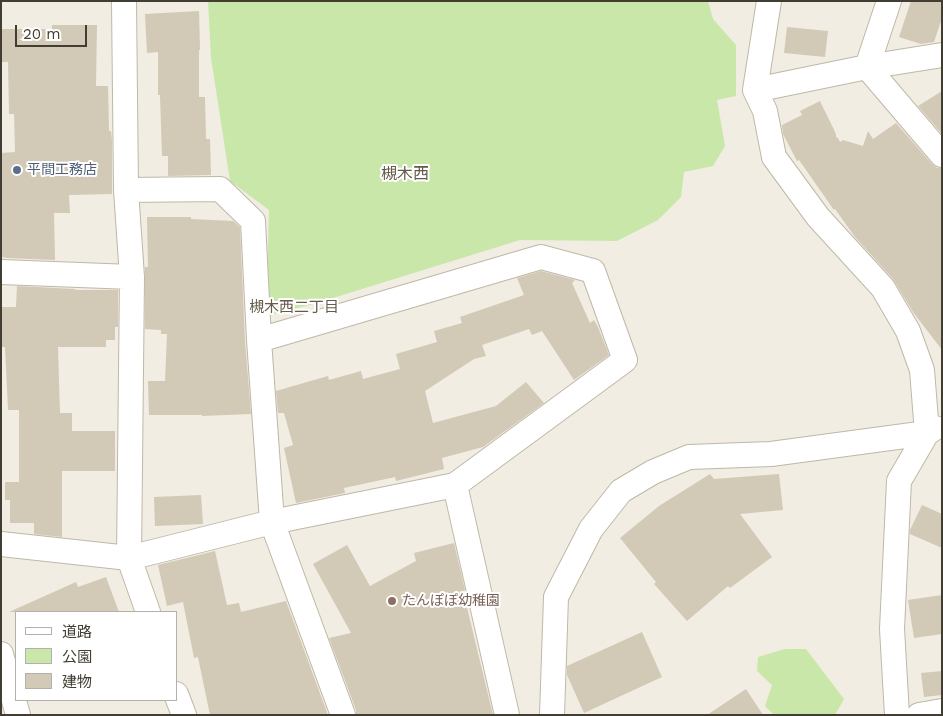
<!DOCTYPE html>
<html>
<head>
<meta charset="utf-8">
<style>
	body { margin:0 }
	#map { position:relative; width:943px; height:716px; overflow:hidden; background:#f1ede2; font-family:"Work Sans","Noto Sans JP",sans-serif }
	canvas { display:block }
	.frame { position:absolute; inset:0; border:2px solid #423d32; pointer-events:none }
	.legend { position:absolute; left:15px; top:611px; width:162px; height:90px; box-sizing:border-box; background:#fff; border:1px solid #b3b1ad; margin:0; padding:6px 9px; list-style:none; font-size:15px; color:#423d32 }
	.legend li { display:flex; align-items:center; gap:10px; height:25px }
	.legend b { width:25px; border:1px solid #b3b1ad }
	.scale { position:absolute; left:15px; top:25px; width:72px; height:22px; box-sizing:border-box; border:2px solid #423d32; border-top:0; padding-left:6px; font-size:15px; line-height:18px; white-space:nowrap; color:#423d32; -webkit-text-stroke:4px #fff; paint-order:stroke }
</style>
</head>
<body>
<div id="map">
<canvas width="943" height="716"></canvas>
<div class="frame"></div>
<ul class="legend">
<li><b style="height:6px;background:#fff"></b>道路</li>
<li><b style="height:14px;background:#c9e7a9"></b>公園</li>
<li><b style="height:14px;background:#d2c9b7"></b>建物</li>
</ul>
<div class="scale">20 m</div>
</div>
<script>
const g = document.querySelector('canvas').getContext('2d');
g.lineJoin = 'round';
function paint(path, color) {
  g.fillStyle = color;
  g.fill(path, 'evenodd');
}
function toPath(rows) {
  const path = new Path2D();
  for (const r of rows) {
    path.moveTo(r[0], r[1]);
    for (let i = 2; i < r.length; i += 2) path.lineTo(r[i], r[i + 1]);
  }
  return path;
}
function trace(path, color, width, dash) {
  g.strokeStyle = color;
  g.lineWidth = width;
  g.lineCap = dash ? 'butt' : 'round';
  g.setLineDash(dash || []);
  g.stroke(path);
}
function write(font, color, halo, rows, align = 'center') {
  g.font = font + ' "Work Sans","Noto Sans JP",sans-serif';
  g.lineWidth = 4;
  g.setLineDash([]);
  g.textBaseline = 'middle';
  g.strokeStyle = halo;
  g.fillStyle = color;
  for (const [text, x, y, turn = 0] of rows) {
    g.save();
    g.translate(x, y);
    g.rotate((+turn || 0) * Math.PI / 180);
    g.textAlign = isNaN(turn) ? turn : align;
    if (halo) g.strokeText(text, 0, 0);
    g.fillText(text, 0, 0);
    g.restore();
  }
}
paint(toPath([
	[208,1,708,1,713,19,736,45,736,96,717,100,725,146,713,166,684,172,681,197,658,220,617,241,520,240,317,303,274,314,267,289,269,210,230,181,211,58],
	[785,649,806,649,844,699,835,715,774,715,765,706,772,685,757,671,758,657]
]), '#c9e7a9');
paint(toPath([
	[911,1,942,1,942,18,934,42,921,44,899,37],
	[199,11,200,50,199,50,199,97,205,97,206,139,210,139,211,175,168,176,168,156,162,156,160,95,158,95,158,52,147,53,145,14],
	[52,25,97,25,96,86,108,86,109,131,111,131,112,140,112,194,69,195,70,213,54,213,55,260,7,258,1,257,1,153,15,152,14,114,9,114,8,62,1,62,1,29,52,29],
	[787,27,828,31,825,57,784,53],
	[942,91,942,134,918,106],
	[820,101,836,134,836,137,838,138,840,142,843,140,863,146,868,131,873,139,896,123,932,164,937,168,942,168,942,350,913,312,893,279,855,237,835,209,834,210,799,160,797,161,783,134,782,125,802,115,800,111],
	[147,217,191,217,191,219,233,221,240,227,245,341,251,414,202,416,202,415,149,415,148,381,165,381,167,334,161,334,161,330,145,329,145,267,148,267],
	[541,271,575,280,572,283,590,323,594,320,598,327,609,355,574,380,542,331,532,335,529,329,482,345,486,356,474,359,425,391,433,423,496,406,526,382,544,403,483,447,442,458,444,469,396,481,395,477,344,488,345,493,296,503,284,448,293,445,284,413,278,413,276,391,328,376,329,380,361,371,363,379,400,369,396,354,437,342,434,331,462,323,460,317,524,295,517,278],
	[17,286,75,289,75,290,118,290,118,327,115,327,115,340,106,340,106,347,58,347,60,413,72,413,72,431,115,431,115,471,62,471,62,537,34,534,34,523,10,523,10,500,5,500,5,482,19,482,19,410,8,410,5,347,1,347,1,307,16,307],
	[710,474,714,479,779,474,783,510,740,514,772,557,730,588,728,586,687,621,654,584,656,582,620,538,659,506],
	[201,495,203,524,155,526,154,497],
	[922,505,942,514,942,548,910,534,910,530],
	[454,543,465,590,463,591,493,715,356,715,356,710,329,638,351,633,313,564,347,545,370,586,416,561,414,553],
	[215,551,227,605,239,603,241,612,286,601,328,715,210,715,198,657,194,658,183,602,167,606,158,565],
	[106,577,119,612,9,612,76,582,78,587],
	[942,595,942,634,914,638,908,600],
	[642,632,662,677,584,713,567,675,567,666],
	[942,671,942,695,924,697,921,673],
	[746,689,763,715,707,715]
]), '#d2c9b7');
const street = toPath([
	[124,1,126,190,132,277,129,558,148,612],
	[769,1,755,90,765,111,774,157,818,217,883,288,908,331,922,370,927,433,899,481,892,629,897,715],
	[889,1,867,67,942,155],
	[755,90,867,67,942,55],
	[126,190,220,189,253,221,259,340,272,522,343,715],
	[1,272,132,277],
	[455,485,507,715],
	[1,544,129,558,272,522,455,485,625,360,593,271,541,257,259,340],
	[1,654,18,715],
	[176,694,184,715],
	[552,715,556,597,591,529,621,491,653,472,689,457,771,454,927,433,935,428],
	[919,715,942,711]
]);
trace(street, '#bfb8a7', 26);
trace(street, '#fff', 24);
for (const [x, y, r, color] of [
	[17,170,5,"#5c6f8a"],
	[392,601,5,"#8d6e63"]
]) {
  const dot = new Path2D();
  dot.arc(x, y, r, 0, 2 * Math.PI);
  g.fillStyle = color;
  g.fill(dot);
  trace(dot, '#fff', 2);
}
write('14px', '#4e5e75', '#fff', [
	["平間工務店",27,170]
], 'left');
write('14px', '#785e54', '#fff', [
	["たんぽぽ幼稚園",402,601]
], 'left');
write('15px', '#655b4a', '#fff', [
	["槻木西二丁目",294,308]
]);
write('16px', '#655b4a', '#fff', [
	["槻木西",405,174]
]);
</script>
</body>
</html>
